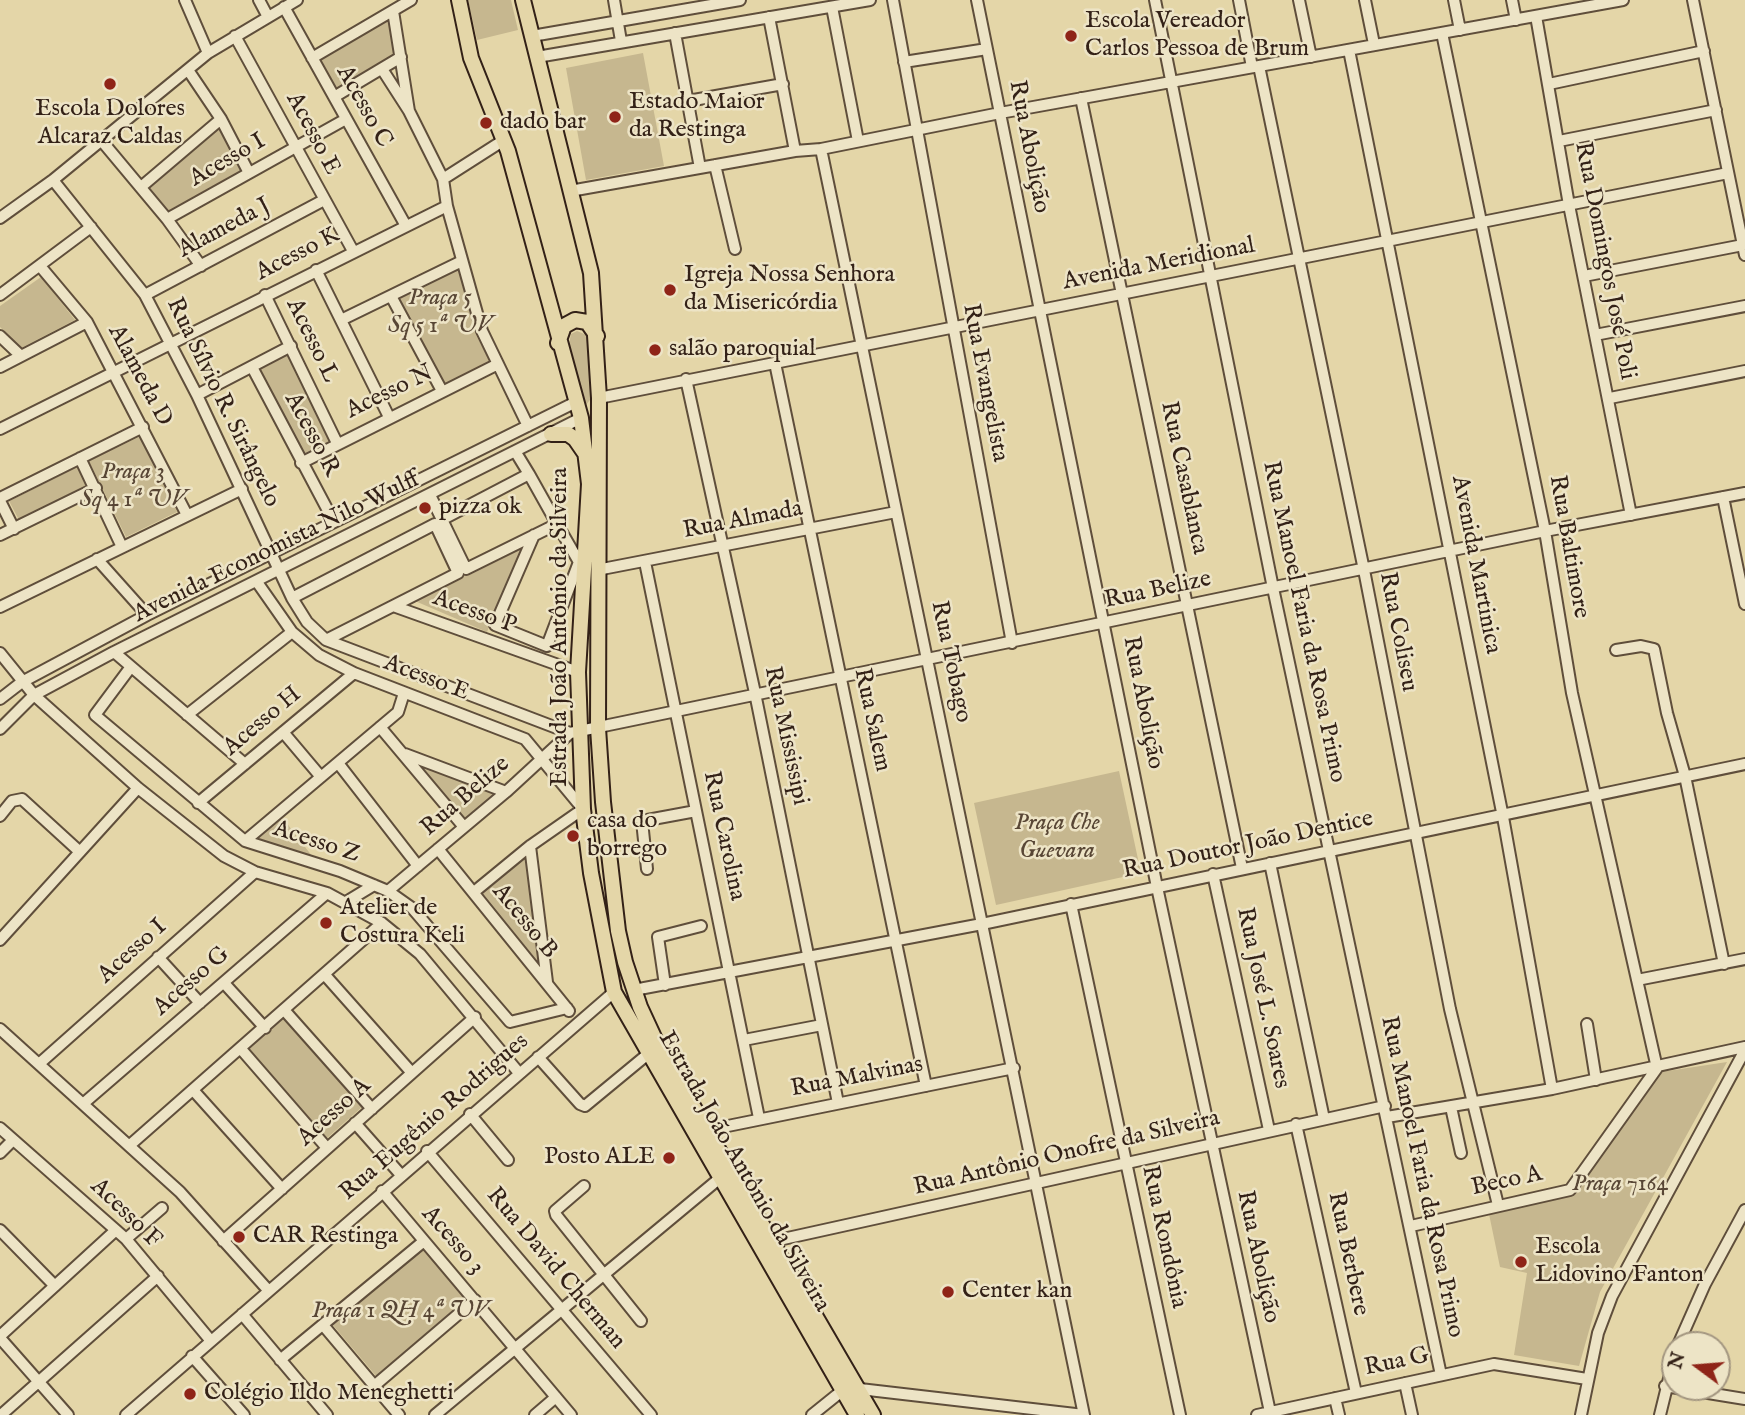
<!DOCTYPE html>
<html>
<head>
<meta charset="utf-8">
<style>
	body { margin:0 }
	#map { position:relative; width:1745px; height:1415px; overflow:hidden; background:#e4d6a8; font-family:"IM FELL English",serif }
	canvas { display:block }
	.north { position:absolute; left:1661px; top:1331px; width:70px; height:70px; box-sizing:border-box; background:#ede4c6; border:2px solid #a39680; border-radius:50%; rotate:286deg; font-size:19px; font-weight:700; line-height:28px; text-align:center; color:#332117 }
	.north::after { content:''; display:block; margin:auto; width:24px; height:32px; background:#8f2418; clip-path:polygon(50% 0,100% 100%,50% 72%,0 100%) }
</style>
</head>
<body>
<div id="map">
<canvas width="1745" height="1415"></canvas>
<div class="north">N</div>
</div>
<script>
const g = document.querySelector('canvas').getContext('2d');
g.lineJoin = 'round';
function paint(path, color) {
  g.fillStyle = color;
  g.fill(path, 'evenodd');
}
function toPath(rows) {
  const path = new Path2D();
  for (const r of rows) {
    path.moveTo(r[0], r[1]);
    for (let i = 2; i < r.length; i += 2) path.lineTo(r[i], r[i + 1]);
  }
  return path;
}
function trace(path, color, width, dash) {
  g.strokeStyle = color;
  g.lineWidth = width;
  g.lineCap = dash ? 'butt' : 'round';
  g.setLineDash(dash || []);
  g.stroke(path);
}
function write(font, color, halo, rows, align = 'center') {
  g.font = font + ' "IM FELL English",serif';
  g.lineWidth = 5;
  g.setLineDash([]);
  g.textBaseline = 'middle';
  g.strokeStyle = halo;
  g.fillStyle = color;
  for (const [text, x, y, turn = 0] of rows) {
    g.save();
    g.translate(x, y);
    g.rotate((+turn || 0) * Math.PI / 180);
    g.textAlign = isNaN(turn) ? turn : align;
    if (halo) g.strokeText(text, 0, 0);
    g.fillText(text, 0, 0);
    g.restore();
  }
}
paint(toPath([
	[468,0,511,0,518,30,477,40],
	[388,20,396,54,336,89,319,59],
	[643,53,664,166,586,180,566,68],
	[219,128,242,170,168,211,148,187],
	[458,268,475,333,490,362,444,386,399,298],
	[41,277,75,320,21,348,0,327,0,306],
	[577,331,589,336,593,396,586,405,569,344,571,334],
	[289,353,333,441,303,456,257,370],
	[141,436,177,512,126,537,89,461],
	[78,467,87,487,19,520,9,501],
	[522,547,487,632,415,601],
	[415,763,497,793,465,821],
	[1119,771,1141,873,996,905,974,803],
	[282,817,312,856,255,838],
	[527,856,540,964,482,892],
	[284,1017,362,1107,326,1139,248,1049],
	[1727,1062,1600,1292,1579,1366,1514,1355,1527,1273,1500,1267,1489,1214,1569,1196,1661,1072],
	[423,1247,468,1300,377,1377,332,1324]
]), '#c6b78f');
const minor = toPath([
	[185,0,208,53],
	[259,0,268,17],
	[614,0,621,41],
	[893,0,1012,643],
	[977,0,1157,887,1270,1412],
	[1155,0,1273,588,1441,1375],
	[1239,0,1252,67],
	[1299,0,1311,57],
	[1365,0,1374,44],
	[1454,0,1460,30],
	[1512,0,1516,20],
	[1693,0,1745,255],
	[284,7,406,226],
	[832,7,858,141],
	[393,11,409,111],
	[1536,16,1569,205,1631,515],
	[769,17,795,151],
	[675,33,700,168],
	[235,36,353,251],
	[532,36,740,0],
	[1349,50,1503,817,1552,1089],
	[537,57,870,0],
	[312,58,411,0],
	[904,62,987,49],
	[1259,66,1364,570,1450,1009,1498,1205],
	[382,69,409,111,443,179,447,206,482,331,528,426],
	[188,70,221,119,249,173],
	[1549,84,1704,51],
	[334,97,401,57],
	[1081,98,1242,868],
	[688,101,783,84],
	[101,140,167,219,201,266],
	[1559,141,1716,110],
	[821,149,1084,1415],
	[715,165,735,249],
	[443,179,504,140],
	[53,180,145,295,197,395,292,598,307,622,326,640,570,733,1545,531,1745,493],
	[141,187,221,119],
	[570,191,795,151,821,149,1000,113,1623,0],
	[0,218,53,180,208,53,297,0],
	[167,219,346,119],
	[40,266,87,322,187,515],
	[316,270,389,417],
	[1584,276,1743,245],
	[0,295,91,227],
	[145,295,324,200],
	[265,295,337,443],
	[391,296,442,391],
	[341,320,462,261],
	[1595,335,1745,306],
	[0,336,20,355],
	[775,363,926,1086],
	[0,367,87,322],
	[252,367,334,522],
	[686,379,755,693,838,1103],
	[197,395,291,346],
	[599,398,1728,173],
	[1610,398,1745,371],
	[0,429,447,206],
	[515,451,529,474],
	[80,458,122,547],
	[301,463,498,364],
	[430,495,466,569,557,524,529,474,443,519],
	[1723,497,1745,604],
	[0,498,143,427],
	[0,501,14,529],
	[0,535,96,488],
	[534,535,495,625,547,646,579,562,557,524],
	[97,559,147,615],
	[645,562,759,1118],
	[597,570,896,512],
	[257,582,292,632,319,655,354,673,525,739,583,809,530,846,474,892],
	[292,598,435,524,458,573,326,640],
	[0,607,242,489],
	[396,607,578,672],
	[1616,650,1641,646,1654,649,1667,713,1685,776,1724,964],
	[114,652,245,764],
	[0,653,34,695,138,788,224,856,255,872,327,893,382,923,420,954,519,1073],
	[130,668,95,715,245,841,340,871,388,891,412,908,510,1022,567,1008],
	[0,699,22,682,147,615,576,402],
	[187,715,292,632],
	[380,727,464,827],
	[0,729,34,695,114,652,581,418],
	[283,732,321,777],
	[405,754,506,792],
	[338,763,418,866],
	[198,803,354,673],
	[0,816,12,801,22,799,80,852],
	[245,841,398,712,404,693],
	[530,846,547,982],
	[438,849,569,1011],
	[1270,863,1324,1119],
	[647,869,642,821,696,811],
	[1213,874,1269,1130],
	[388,891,506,792,570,733],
	[346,902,374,885],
	[1071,904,1180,1415],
	[0,940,138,788],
	[158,957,200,1003],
	[325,975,412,1073],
	[1637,980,1745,959],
	[224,983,265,1028],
	[665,985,658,937,701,926],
	[634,990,982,924,1745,764],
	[285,1011,372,1109],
	[1587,1024,1596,1080],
	[0,1029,180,1192,268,1290],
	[744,1040,822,1025],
	[241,1049,327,1148],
	[538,1057,580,1104,585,1106,648,1054],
	[40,1063,255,872],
	[193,1090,282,1189],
	[84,1103,327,893],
	[1451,1107,1461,1153],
	[470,1114,508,1160],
	[1387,1117,1552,1089,1745,1047],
	[355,1123,401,1175],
	[1296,1124,1356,1393],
	[0,1128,126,1239,211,1341],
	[708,1130,1014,1068],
	[130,1145,382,923],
	[427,1151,651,1415],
	[0,1153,12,1141],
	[584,1186,555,1211,556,1215,641,1321],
	[382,1191,571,1415],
	[1411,1226,1570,1190,1657,1068,1572,693,1545,531,1442,33],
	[0,1230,55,1286],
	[126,1239,162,1208],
	[223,1241,475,1017],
	[765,1243,1385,1106],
	[242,1314,327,1415],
	[323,1325,399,1415],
	[0,1336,116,1230],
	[0,1338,68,1415],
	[1678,1345,1705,1284,1745,1210],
	[192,1356,244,1415],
	[280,1360,424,1241],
	[1405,1383,1412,1415],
	[374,1386,475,1300],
	[1665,1386,1745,1399],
	[860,1389,1084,1415],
	[1335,1398,1339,1415],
	[1,1415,158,1276],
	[126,1415,614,992],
	[435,1415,726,1173],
	[535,1415,556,1397],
	[812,1415,848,1386],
	[1257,1415,1494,1364,1587,1379],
	[1581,1415,1598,1333,1612,1296,1745,1050],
	[1660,1415,1675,1354]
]);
const major = toPath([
	[459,0,471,58,508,151,581,418,589,484,578,672,583,809,591,873,614,992,857,1415],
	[523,0,591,273,599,398,598,728,603,802,618,931,625,962,640,1007,658,1046,873,1415],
	[558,343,564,326,575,320,587,322,597,336],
	[551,434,568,434,575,439,584,452]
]);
trace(minor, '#5f4e3b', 14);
trace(major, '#332117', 18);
trace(minor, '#ede4c6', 10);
trace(major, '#e4d6a8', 14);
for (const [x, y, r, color] of [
	[1071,36,7,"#8f2418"],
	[110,84,7,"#8f2418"],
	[615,117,7,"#8f2418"],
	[486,123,7,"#8f2418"],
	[670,290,7,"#8f2418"],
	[655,350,7,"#8f2418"],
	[425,508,7,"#8f2418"],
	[573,836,7,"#8f2418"],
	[326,923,7,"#8f2418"],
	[669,1158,7,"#8f2418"],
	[239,1237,7,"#8f2418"],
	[1521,1262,7,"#8f2418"],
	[948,1292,7,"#8f2418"],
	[190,1394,7,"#8f2418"]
]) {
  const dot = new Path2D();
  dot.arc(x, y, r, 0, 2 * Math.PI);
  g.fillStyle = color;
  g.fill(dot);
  trace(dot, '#ede4c6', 2.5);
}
write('24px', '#332117', '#ede4c6', [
	["Escola Vereador",1085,22],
	["Carlos Pessoa de Brum",1085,50],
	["Estado Maior",629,103],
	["da Restinga",629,131],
	["Escola Dolores",110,110,"center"],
	["Alcaraz Caldas",110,138,"center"],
	["dado bar",500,123],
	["Igreja Nossa Senhora",684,276],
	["da Misericórdia",684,304],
	["salão paroquial",669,350],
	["pizza ok",439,508],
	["casa do",587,822],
	["borrego",587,850],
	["Atelier de",340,909],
	["Costura Keli",340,937],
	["Posto ALE",655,1158,"right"],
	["CAR Restinga",253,1237],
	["Escola",1535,1248],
	["Lidovino Fanton",1535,1276],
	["Center kan",962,1292],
	["Colégio Ildo Meneghetti",204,1394]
], 'left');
write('24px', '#332117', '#ede4c6', [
	["Acesso C",363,107,61],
	["Acesso E",312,134,62],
	["Rua Abolição",1028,147,79],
	["Acesso I",228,161,-30],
	["Alameda J",225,229,-28],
	["Acesso K",298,255,-27],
	["Rua Domingos José Poli",1604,261,79],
	["Avenida Meridional",1159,265,-11],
	["Acesso L",311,341,64],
	["Alameda D",139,376,62],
	["Rua Evangelista",984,383,79],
	["Acesso N",390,393,-26],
	["Rua Sílvio R. Sirângelo",222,403,64],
	["Acesso R",311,435,62],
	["Rua Casablanca",1183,478,78],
	["Rua Almada",743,521,-11],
	["Rua Baltimore",1568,547,80],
	["Avenida Economista Nilo Wulff",277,548,-26],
	["Avenida Martinica",1475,565,79],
	["Rua Belize",1158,591,-12],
	["Acesso P",474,613,20],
	["Rua Manoel Faria da Rosa Primo",1303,622,78],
	["Estrada João Antônio da Silveira",561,627,-90],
	["Rua Coliseu",1397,632,79],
	["Rua Tobago",950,662,78],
	["Acesso E",426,679,21],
	["Rua Abolição",1142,703,79],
	["Rua Salem",871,720,78],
	["Acesso H",263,722,-40],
	["Rua Mississipi",785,736,78],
	["Rua Belize",466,797,-41],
	["Rua Carolina",723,836,78],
	["Acesso Z",316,843,18],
	["Rua Doutor João Dentice",1248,846,-12],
	["Acesso B",524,922,51],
	["Acesso I",133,952,-42],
	["Acesso G",192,982,-41],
	["Rua José L. Soares",1262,998,78],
	["Rua Malvinas",857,1078,-11],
	["Acesso A",335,1113,-42],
	["Rua Eugênio Rodrigues",435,1118,-41],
	["Rua Antônio Onofre da Silveira",1067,1154,-13],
	["Estrada João Antônio da Silveira",743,1172,60],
	["Rua Manoel Faria da Rosa Primo",1421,1177,78],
	["Beco A",1507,1182,-12],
	["Acesso F",125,1214,44],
	["Rua Rondônia",1163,1237,78],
	["Acesso 3",452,1241,49],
	["Rua Berbere",1347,1254,78],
	["Rua Abolição",1257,1257,78],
	["Rua David Cherman",555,1269,50],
	["Rua G",1397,1363,-12]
]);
write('italic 24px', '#584635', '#ede4c6', [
	["Praça 5",440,299],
	["Sq 5 1ª UV",440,327],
	["Praça 3",133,473],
	["Sq 4 1ª UV",133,501],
	["Praça Che",1057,824],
	["Guevara",1057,852],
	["Praça 7164",1620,1185],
	["Praça 1 QH 4ª UV",400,1312]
]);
</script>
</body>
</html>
